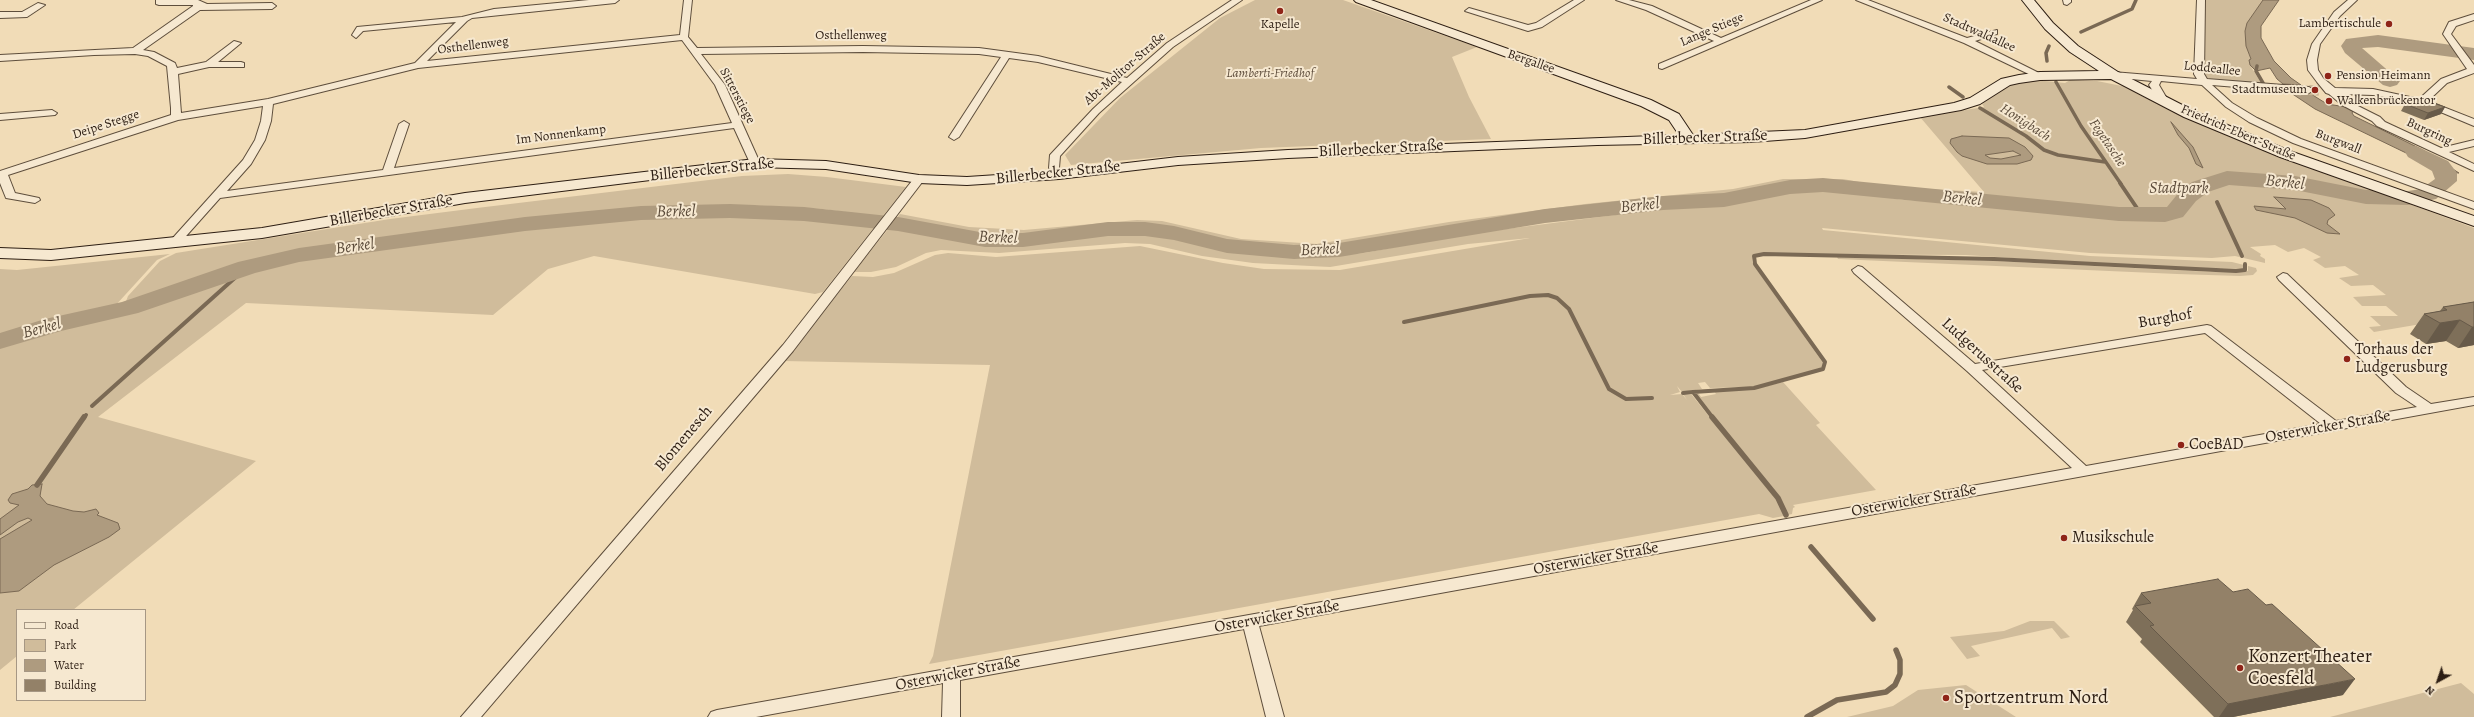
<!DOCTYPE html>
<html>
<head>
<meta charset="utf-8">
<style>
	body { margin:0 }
	#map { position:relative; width:2474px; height:717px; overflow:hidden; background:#f1dcb7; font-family:Alegreya,serif }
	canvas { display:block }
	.legend { position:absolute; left:16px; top:609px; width:130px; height:92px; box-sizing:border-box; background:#f6e8d0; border:1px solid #a69784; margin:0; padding:5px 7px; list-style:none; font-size:12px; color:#2d1e13 }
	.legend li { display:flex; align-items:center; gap:8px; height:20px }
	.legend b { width:20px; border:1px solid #a69784 }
	.north { position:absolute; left:2418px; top:661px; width:40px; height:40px; -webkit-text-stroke:3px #f6e8d0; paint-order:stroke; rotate:220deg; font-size:11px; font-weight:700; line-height:16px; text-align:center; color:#2d1e13 }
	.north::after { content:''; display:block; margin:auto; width:14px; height:18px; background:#2d1e13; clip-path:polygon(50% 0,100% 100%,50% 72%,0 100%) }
</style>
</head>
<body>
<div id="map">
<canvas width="2474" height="717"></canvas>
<ul class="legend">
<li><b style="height:5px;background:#f6e8d0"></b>Road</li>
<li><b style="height:11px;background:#d0bc9b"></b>Park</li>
<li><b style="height:11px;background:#ae9b7f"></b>Water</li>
<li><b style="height:11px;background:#938168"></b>Building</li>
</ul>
<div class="north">N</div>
</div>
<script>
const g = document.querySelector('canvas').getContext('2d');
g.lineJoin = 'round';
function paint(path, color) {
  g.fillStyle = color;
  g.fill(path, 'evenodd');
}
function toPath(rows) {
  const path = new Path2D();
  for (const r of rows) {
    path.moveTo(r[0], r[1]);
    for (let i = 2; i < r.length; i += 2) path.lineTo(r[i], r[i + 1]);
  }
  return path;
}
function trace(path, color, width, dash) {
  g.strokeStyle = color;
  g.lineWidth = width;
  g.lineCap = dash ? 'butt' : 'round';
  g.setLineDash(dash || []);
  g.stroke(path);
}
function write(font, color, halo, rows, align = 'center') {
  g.font = font + ' Alegreya,serif';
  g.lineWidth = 4;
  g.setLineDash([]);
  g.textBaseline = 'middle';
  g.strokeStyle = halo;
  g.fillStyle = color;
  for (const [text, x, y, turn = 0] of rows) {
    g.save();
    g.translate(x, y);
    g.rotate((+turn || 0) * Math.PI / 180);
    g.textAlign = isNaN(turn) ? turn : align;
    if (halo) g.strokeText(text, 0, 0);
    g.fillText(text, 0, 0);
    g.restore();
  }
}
paint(toPath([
	[1255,0,1343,0,1477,47,1452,57,1469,97,1491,139,1261,148,1071,165,1065,155,1120,98,1220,18],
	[2203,0,2264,0,2248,49,2251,59,2250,65,2261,83,2205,78,2203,75],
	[2035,80,2065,83,2070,80,2097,81,2122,86,2175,113,2235,139,2474,228,2474,315,2374,332,2369,327,2381,326,2370,316,2398,316,2386,306,2362,306,2353,297,2386,295,2373,285,2351,286,2339,278,2359,275,2345,266,2325,268,2313,260,2321,257,2304,248,2288,252,2275,245,2250,247,2261,254,2260,256,2265,259,2265,263,2235,256,2212,258,2090,253,1822,228,1823,230,2090,256,2232,262,2244,265,2245,269,2149,267,1966,255,1755,254,1752,257,1752,262,1823,363,1822,368,1752,387,1710,388,1705,382,1698,383,1702,389,1682,392,1677,386,1680,392,1670,395,1682,394,1687,400,1683,394,1692,395,1731,444,1732,440,1696,395,1698,393,1701,397,1716,394,1713,390,1755,389,1783,382,1820,423,1816,425,1876,490,1793,505,1795,507,1793,508,1792,514,1787,515,1780,498,1750,462,1744,459,1784,509,1784,516,1773,518,1759,514,929,664,933,656,990,365,783,361,852,276,873,277,894,273,935,255,948,253,996,257,1140,246,1223,263,1264,269,1340,270,1530,238,1468,244,1330,267,1253,263,1202,256,1150,244,1125,243,999,253,941,250,926,253,896,267,871,272,854,272,889,228,980,244,1031,243,1113,234,1153,235,1234,252,1320,257,1364,253,1459,235,1678,207,1732,204,1793,191,1818,189,1845,190,1903,200,1956,202,2113,216,2104,208,1901,191,1844,182,1811,181,1784,183,1736,193,1671,197,1514,217,1319,247,1240,243,1159,225,1136,223,1005,235,984,234,896,219,900,214,969,227,1024,230,1137,220,1162,221,1241,239,1317,244,1449,222,1585,204,1733,189,1783,179,1843,179,1908,191,1907,188,1984,192,1920,117,1984,107,1981,102,2001,89,2011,85],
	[788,174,827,177,906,187,882,217,823,209,753,205,680,206,518,219,299,249,236,264,125,304,128,296,160,261,176,253,390,219,477,208,742,176],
	[727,214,793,217,875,226,823,292,815,294,594,256,548,269,493,315,246,303,98,417,256,461,73,610,17,610,17,656,0,670,0,347,86,322,147,309,252,270,281,263,579,222],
	[170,254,157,260,115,306,54,319,0,337,0,269,17,270],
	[1837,257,1995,261,2212,272,2248,271,2248,266,2256,268,2257,271,2253,275,2240,276,2177,274,1838,259],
	[2030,621,2054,621,2070,637,2061,639,2052,628,1971,646,1980,656,1967,659,1950,637,2004,631],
	[2461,683,2474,694,2474,717,2330,717],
	[1966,685,2016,717,1847,717,1893,706,1918,690]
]), '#d0bc9b');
const water = toPath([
	[2263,0,2279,0,2261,26,2261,38,2274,61,2291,78,2301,85,2283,84,2277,79,2270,68,2256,71,2250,65,2249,60,2251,59,2246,46,2245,31,2247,23,2263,0],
	[2291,93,2311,94,2327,104,2346,107,2353,111,2352,113,2354,116,2423,150,2459,173,2437,171,2431,165,2315,109,2291,93],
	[2171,122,2193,147,2203,168,2196,164,2189,148,2178,135,2171,122],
	[1962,136,2009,138,2025,147,2033,156,2031,160,2017,164,1987,164,1962,156,1957,152,1950,143,1951,139,1962,136],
	[2013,151,2021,155,2001,159,1990,158,1985,155,2013,151],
	[2274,197,2311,200,2329,208,2335,215,2328,220,2327,224,2340,234,2327,233,2295,218,2256,210,2254,206,2286,209,2274,197],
	[42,484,40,496,47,504,73,511,84,512,96,509,99,513,97,515,118,523,120,529,109,537,54,565,19,591,0,593,0,539,32,520,28,518,18,522,0,535,0,519,19,505,10,503,8,500,12,494,28,489,32,485,42,484]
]);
paint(water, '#ae9b7f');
trace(water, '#7a6954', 1);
trace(toPath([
	[2081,32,2132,9,2136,0],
	[2047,61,2046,53,2049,46],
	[2257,66,2256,71,2263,83],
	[2056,82,2081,126,2121,184],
	[1949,87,1963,97],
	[1980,108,2026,136,2044,150,2058,155,2105,162]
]), '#7a6954', 3.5);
trace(toPath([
	[2120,183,2141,214],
	[2217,202,2242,256],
	[1404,322,1530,296,1548,295,1557,298,1569,309,1609,389,1626,399,1652,398],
	[1683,393,1693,392],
	[92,406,247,267],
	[84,418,86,415],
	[1713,418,1693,392,1754,388,1823,369,1825,362,1755,264,1754,256,1764,254,1994,259,2236,271,2245,270,2245,264]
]), '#7a6954', 4);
trace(toPath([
	[1712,417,1778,498,1786,515],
	[37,485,84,417],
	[1811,547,1873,619],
	[1807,717,1837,700,1886,692,1895,685,1900,674,1900,660,1896,650]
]), '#7a6954', 5.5);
paint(toPath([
	[2378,35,2474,48,2474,60,2378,47,2362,48,2400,81,2397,85,2390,87,2383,85,2345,53,2341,46,2346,39,2378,35],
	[2416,146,2448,161,2457,173,2457,181,2436,199,2408,205,2366,204,2295,190,2229,185,2208,192,2196,201,2183,217,2165,222,2119,221,1823,192,1790,194,1724,207,1663,210,1545,223,1339,257,1294,259,1227,253,1174,240,1145,236,1108,236,1023,247,985,247,898,231,804,221,730,218,641,220,525,231,299,262,255,273,138,313,61,331,0,349,0,333,45,319,122,302,238,262,299,248,525,217,641,206,730,204,804,207,898,217,985,233,1023,233,1108,222,1145,222,1174,226,1227,239,1294,245,1339,243,1545,209,1663,196,1724,193,1790,180,1823,178,2119,207,2167,207,2180,191,2192,182,2227,171,2295,176,2366,190,2408,191,2421,189,2435,179,2432,171,2408,157,2405,152,2408,147,2416,146]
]), '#ae9b7f');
trace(toPath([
	[2309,90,2323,91]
]), '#cab696', 10, [10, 5]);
const street = toPath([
	[156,0,198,0,207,4,272,3,276,6,272,9,200,10,143,50,154,52,175,63,177,68,206,62,234,41,241,43,218,62,241,62,244,63,244,67,209,67,178,74,181,113,268,99,415,63,456,22,363,31,356,38,352,35,357,27,462,17,494,9,589,0,619,0,615,3,472,18,467,21,427,61,680,35,684,0,692,0,688,37,697,48,863,46,979,48,1038,56,1127,78,1167,43,1232,0,1242,0,1173,47,1099,113,1060,156,1059,168,1064,175,1059,178,1055,177,1049,168,1050,155,1093,109,1122,82,1038,62,1009,58,959,137,954,140,949,137,1001,57,979,54,863,52,701,54,725,85,760,163,759,165,755,166,750,163,734,128,220,198,179,244,171,244,169,242,171,240,243,160,255,140,261,121,263,106,178,120,8,175,15,193,39,198,40,200,35,203,6,198,0,183,0,171,171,115,171,108,167,66,148,56,135,54,94,55,0,61,0,55,133,48,193,6,193,5,159,5,156,4,156,0],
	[682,40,715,85,732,123,394,168,409,124,404,121,399,124,383,170,227,191,251,164,265,140,271,121,273,104,418,68,682,40],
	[1574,0,1584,0,1542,27,1528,31,1465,11,1469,8,1528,25,1536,23,1574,0],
	[1616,0,1629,0,1652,6,1721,38,1811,0,1822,0,1662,69,1659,68,1659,64,1714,41,1646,10,1616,0],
	[1856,0,1868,0,1967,38,1997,30,1997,34,1975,41,2045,76,2037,78,1964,43,1856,0],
	[2063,0,2071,0,2071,2,2067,5,2064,4,2063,0],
	[2197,0,2205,0,2204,74,2207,79,2309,87,2314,90,2309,93,2212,85,2232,103,2257,118,2301,139,2474,202,2474,209,2293,143,2249,122,2226,107,2202,85,2161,81,2159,85,2169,102,2164,105,2161,104,2149,85,2152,81,2110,77,2110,73,2113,72,2197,79,2194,74,2197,0],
	[2348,0,2357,0,2340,16,2320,44,2317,60,2318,70,2323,78,2335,88,2373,89,2419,99,2441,79,2467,69,2443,34,2449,22,2474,14,2474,20,2456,26,2451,34,2474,65,2474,73,2447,83,2428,101,2474,119,2474,126,2431,108,2399,99,2373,95,2341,94,2348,101,2380,117,2385,122,2441,148,2474,140,2474,146,2449,152,2474,164,2474,171,2377,126,2372,121,2342,105,2329,94,2326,93,2317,82,2308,70,2307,60,2312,44,2334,12,2348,0],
	[38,3,45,5,27,17,0,18,0,12,22,12,38,3],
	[52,110,57,113,55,115,0,120,0,114,52,110],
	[919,176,924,179,923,181,793,351,481,717,461,717,783,345,915,177,919,176],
	[1858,266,1862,267,1975,364,2207,325,2211,326,2336,421,2417,407,2396,393,2279,280,2277,277,2283,273,2287,274,2406,387,2431,404,2474,397,2474,405,1259,626,1284,717,1266,717,1244,629,960,680,960,717,942,717,943,683,756,717,708,717,711,712,717,710,2072,468,1967,371,1854,273,1852,270,1858,266],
	[2205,333,2321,424,2086,466,1982,370,2205,333]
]);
const secondary = toPath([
	[1354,0,1371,0,1651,100,1679,114,1693,135,1805,130,1954,103,1970,98,2001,79,2019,75,2040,72,2099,71,2070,52,2045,29,2022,0,2034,0,2053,23,2078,46,2118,72,2194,111,2290,151,2474,216,2474,226,2280,157,2184,117,2111,79,2040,80,2019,83,2010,85,1980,104,1961,110,1805,138,1751,142,1597,145,1288,158,1178,165,1059,179,967,185,919,183,826,169,755,167,465,203,262,238,51,260,0,258,0,248,51,250,262,228,465,193,755,159,826,161,919,175,967,177,1059,171,1178,157,1288,150,1679,135,1669,120,1641,106,1356,2,1354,0]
]);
trace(street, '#5e4e3c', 2);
trace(secondary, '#2d1e13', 2);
paint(street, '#f6e8d0');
paint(secondary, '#f6e8d0');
paint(toPath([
	[2405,104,2445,107,2441,114,2424,120,2401,111],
	[2474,302,2474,345,2458,348,2446,341,2426,344,2410,334,2424,314,2440,311,2443,307],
	[2141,593,2343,695,2233,717,2214,717,2140,642,2142,639,2126,622,2133,610,2132,609]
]), '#7e6f59');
paint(toPath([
	[2445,107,2441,114,2424,120,2428,113],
	[2460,320,2446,341,2426,344,2440,323],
	[2472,327,2474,327,2474,345,2458,348],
	[2355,679,2343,695,2233,717,2219,717,2228,704]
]), '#675a49');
const building = toPath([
	[2424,100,2445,107,2428,113,2405,104,2424,100],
	[2474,302,2474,327,2472,327,2460,320,2440,323,2424,314,2447,310,2443,307,2474,302],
	[2218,579,2233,592,2248,589,2266,605,2272,604,2355,679,2228,704,2150,626,2154,625,2135,606,2151,603,2141,593,2218,579]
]);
paint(building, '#938168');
trace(building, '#675a49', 1);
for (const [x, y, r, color] of [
	[1280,11,4,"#8f2418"],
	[2389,24,4,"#8f2418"],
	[2328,76,4,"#8f2418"],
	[2315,90,4,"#8f2418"],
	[2329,101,4,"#8f2418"],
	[2347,359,4,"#8f2418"],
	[2181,445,4,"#8f2418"],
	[2064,538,4,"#8f2418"],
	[2240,668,4,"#8f2418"],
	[1946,698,4,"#8f2418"]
]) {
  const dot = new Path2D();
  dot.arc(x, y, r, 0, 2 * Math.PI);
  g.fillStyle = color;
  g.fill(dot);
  trace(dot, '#f6e8d0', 1.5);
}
write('13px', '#2d1e13', '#f6e8d0', [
	["Lambertischule",2381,24],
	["Kapelle",1280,25,"center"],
	["Pension Heimann",2336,76,"left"],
	["Stadtmuseum",2307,90],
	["Walkenbrückentor",2337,101,"left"]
], 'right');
write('13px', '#2d1e13', '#f6e8d0', [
	["Lange Stiege",1712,30,-23],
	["Stadtwaldallee",1979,33,24],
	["Osthellenweg",851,36],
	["Osthellenweg",473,46,-7],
	["Bergallee",1531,62,19],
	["Abt-Molitor-Straße",1125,69,-41],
	["Loddeallee",2212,69,6],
	["Sitterstiege",737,96,62],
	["Deipe Stegge",106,125,-18],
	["Burgring",2429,132,25],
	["Friedrich-Ebert-Straße",2238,133,23],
	["Im Nonnenkamp",561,135,-7],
	["Burgwall",2338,142,21]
]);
write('italic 13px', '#5e4d3c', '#f6e8d0', [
	["Lamberti-Friedhof",1270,74]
]);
write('italic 14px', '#5a4a39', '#f6e8d0', [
	["Honigbach",2025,123,33],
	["Fegetasche",2107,143,56]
]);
write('16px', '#2d1e13', '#f6e8d0', [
	["Billerbecker Straße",1705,138,-2],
	["Billerbecker Straße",1381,149,-3],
	["Billerbecker Straße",712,170,-6],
	["Billerbecker Straße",1058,173,-6],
	["Billerbecker Straße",391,211,-10],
	["Burghof",2165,319,-10],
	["Ludgerusstraße",1982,356,42],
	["Osterwicker Straße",2328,427,-10],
	["Blomenesch",684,439,-50],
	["Osterwicker Straße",1914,501,-10],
	["Osterwicker Straße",1596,559,-10],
	["Osterwicker Straße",1277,617,-10],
	["Osterwicker Straße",958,674,-11]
]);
write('italic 16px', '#5e4d3c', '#f6e8d0', [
	["Stadtpark",2179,189]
]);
write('16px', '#2d1e13', '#f6e8d0', [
	["Torhaus der",2355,350],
	["Ludgerusburg",2355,368],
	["CoeBAD",2189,445],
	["Musikschule",2072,538]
], 'left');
write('italic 17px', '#5a4a39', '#f6e8d0', [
	["Berkel",2285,183,6],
	["Berkel",1962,199,6],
	["Berkel",1640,206,-6],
	["Berkel",676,212,-1],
	["Berkel",998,238,2],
	["Berkel",355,247,-8],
	["Berkel",1320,250,-3],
	["Berkel",42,329,-15]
]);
write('19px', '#2d1e13', '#f6e8d0', [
	["Konzert Theater",2248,657],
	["Coesfeld",2248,679],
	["Sportzentrum Nord",1954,698]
], 'left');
</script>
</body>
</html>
